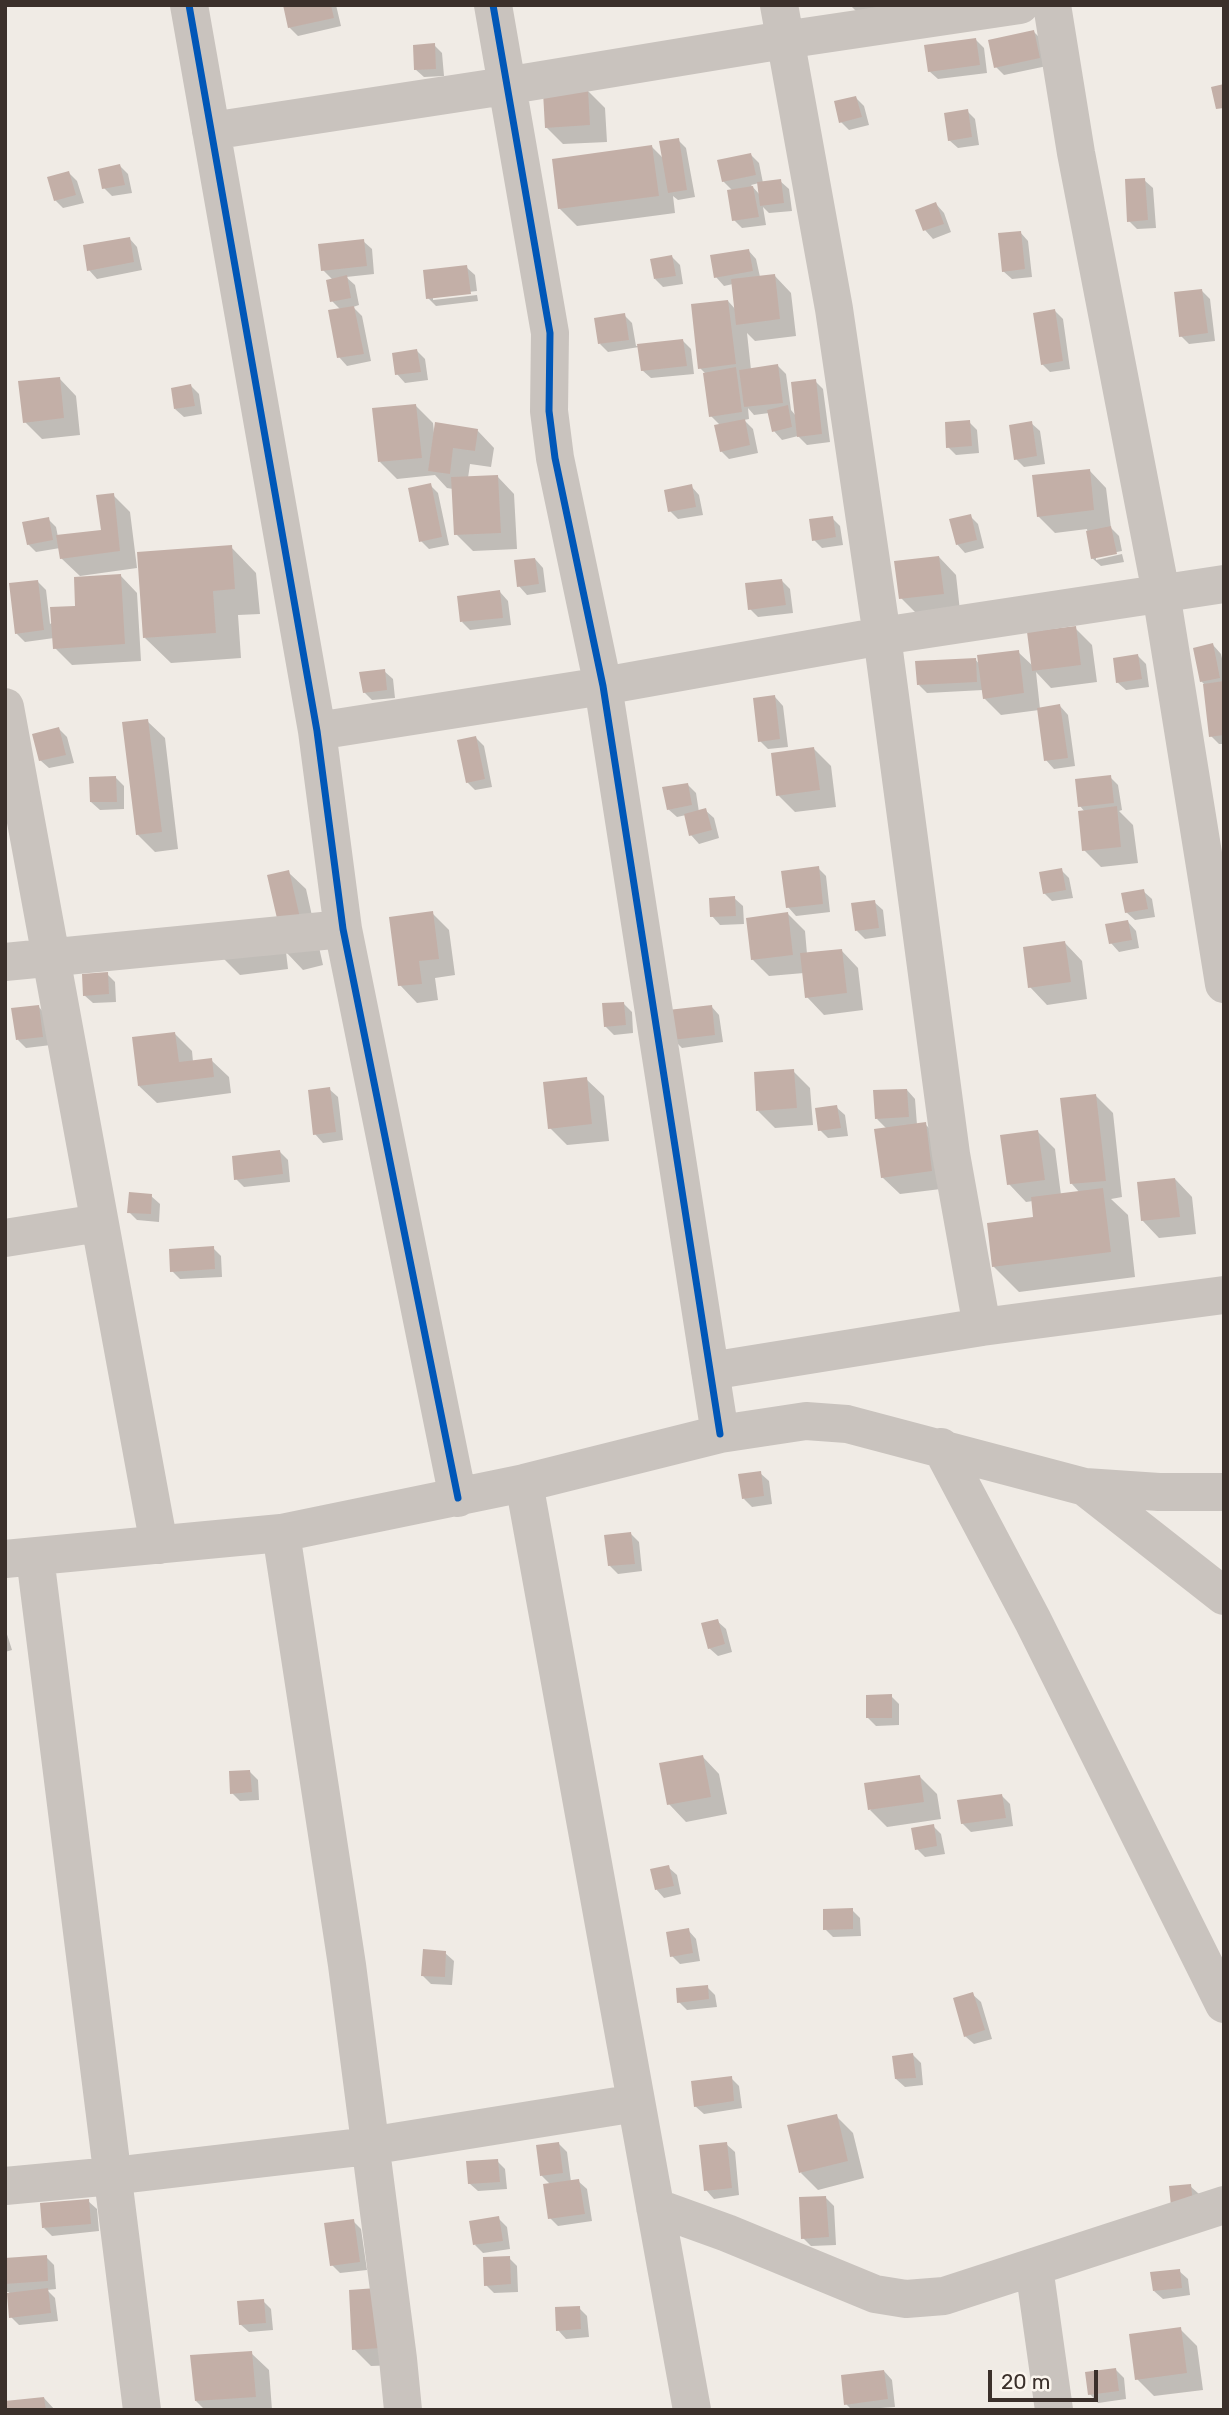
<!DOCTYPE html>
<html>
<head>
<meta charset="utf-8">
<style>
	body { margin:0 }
	#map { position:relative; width:1229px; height:2415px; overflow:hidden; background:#f0ebe5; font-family:Rubik,sans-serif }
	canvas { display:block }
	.frame { position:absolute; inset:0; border:7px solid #3b302b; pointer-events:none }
	.scale { position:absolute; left:988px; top:2370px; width:110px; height:32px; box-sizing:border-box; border:4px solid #3b302b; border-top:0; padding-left:9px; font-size:21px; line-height:24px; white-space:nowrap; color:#3b302b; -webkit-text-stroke:5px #fbf5ee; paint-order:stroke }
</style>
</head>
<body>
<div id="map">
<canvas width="1229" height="2415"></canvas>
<div class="frame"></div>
<div class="scale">20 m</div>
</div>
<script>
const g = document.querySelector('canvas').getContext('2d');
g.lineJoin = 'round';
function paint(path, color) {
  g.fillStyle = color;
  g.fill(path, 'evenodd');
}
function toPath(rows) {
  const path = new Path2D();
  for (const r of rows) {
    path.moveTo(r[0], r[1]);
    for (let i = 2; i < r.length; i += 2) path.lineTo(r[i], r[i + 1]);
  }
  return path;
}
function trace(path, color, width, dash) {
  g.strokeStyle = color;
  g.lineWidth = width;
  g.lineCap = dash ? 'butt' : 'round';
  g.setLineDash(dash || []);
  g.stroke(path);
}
paint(toPath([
	[285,5,336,5,341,26,298,36,289,27],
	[850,5,904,5,857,12],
	[1033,31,1042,40,1047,66,1004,75,996,67],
	[976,40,984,48,987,73,938,79,929,71],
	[434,45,442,53,444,76,424,77,415,69],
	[588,91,605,108,607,142,563,144,546,127],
	[856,98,864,106,869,125,849,130,841,122],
	[967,111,975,119,979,145,958,148,949,140],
	[678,140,686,148,695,197,678,200,673,196,675,213,577,226,559,208,652,147,664,159],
	[751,155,759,163,763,183,780,181,789,189,792,211,769,213,763,207,766,225,742,228,734,220,733,191,723,181],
	[759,183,760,195,751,185],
	[120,166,128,174,132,193,112,196,104,188],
	[69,173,77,181,84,203,63,208,55,200],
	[1144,180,1153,188,1156,228,1137,229,1129,221],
	[936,204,944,213,951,232,933,239,925,230,917,211],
	[1020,232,1028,241,1032,277,1012,279,1003,271],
	[129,238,137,247,142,270,97,279,89,270],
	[363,241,372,249,374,274,346,277,355,285,359,305,353,307,362,316,371,361,347,366,339,357,341,310,332,301,333,280,323,270],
	[748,250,756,259,760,277,774,275,791,293,796,336,755,341,747,333,751,370,778,366,786,374,791,410,796,416,815,381,823,389,830,442,807,445,798,436,782,440,774,431,769,413,754,415,748,408,749,419,744,420,753,429,758,453,729,459,721,451,721,426,711,416,705,373,700,368,728,301,736,310,733,284,724,286,716,277],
	[672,257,680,265,683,284,663,287,655,279],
	[466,267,475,275,477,291,433,296,433,300,477,295,478,301,436,306,428,298],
	[1201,290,1210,299,1215,341,1189,344,1181,336],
	[1055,311,1063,319,1070,369,1050,372,1042,364],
	[624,315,632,323,636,346,683,341,691,349,694,374,651,378,642,370,639,347,608,352,600,344],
	[417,351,425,359,428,380,405,383,397,374],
	[59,378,76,396,80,435,42,439,25,422],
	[191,386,199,394,202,414,184,417,175,409],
	[416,406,433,423,434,433,477,430,494,448,491,467,470,464,468,478,497,476,514,494,517,549,473,551,456,534,453,489,447,488,435,475,397,479,380,462],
	[969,422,977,430,979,453,956,455,948,447],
	[1031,423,1040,431,1045,464,1024,467,1016,459],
	[1089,470,1106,488,1111,528,1119,536,1122,551,1096,556,1096,560,1122,554,1124,562,1101,566,1092,558,1087,529,1055,533,1038,516],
	[430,485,438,493,449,545,429,549,421,541],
	[691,486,699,495,703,515,678,519,670,511],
	[113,495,130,512,137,568,80,576,61,558,60,548,36,552,28,544,48,519,56,527,58,537,103,531],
	[970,516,978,524,984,548,965,553,957,544],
	[832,518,840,526,843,545,822,548,814,540],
	[231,547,256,573,260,614,238,615,241,658,171,663,145,638],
	[939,557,956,575,960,611,918,615,901,598],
	[535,559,543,568,546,592,527,595,519,586],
	[120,575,137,593,141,661,72,665,55,648,54,638,25,642,16,633,38,582,46,590,50,624,77,607],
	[782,581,790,589,793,613,758,617,750,609],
	[500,592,508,601,511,625,470,630,462,622],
	[1075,628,1092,645,1097,682,1051,688,1036,672,1040,709,1060,706,1068,715,1075,766,1054,769,1046,760,1039,710,1001,715,984,698,983,690,927,693,919,685,975,659,980,665,1018,652,1034,667],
	[1213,645,1221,654,1224,667,1224,744,1219,744,1211,736,1205,685,1201,681],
	[1138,656,1146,664,1149,687,1126,690,1117,682],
	[384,671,393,679,395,698,372,700,364,692],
	[775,697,783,706,788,747,768,749,760,741],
	[147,721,165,738,178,849,155,852,138,835],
	[59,729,67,737,74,763,49,768,40,760],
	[476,738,484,746,492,787,475,790,467,782],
	[814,749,831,766,836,807,795,812,778,795],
	[1110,777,1118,785,1122,810,1119,811,1133,825,1138,863,1101,867,1084,850,1085,812,1080,806],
	[116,778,124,786,124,809,100,810,91,802],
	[688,785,696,793,699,812,705,810,714,818,719,838,699,844,691,835,686,815,677,817,668,809],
	[818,868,826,876,830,912,796,916,788,907],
	[1061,870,1069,878,1073,898,1052,901,1044,893],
	[288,872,306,889,323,965,303,970,286,952,288,969,240,975,223,958,283,937],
	[1143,891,1152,899,1155,917,1135,920,1126,912],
	[734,898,743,906,744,924,720,925,712,916],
	[874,902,883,910,886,936,865,939,857,931],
	[432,913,449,930,455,975,435,978,438,1000,417,1003,400,985],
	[788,914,805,931,807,954,841,950,858,968,863,1010,824,1015,807,997,804,973,769,976,752,959],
	[1128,922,1136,931,1139,948,1119,952,1111,943],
	[1065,943,1082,961,1087,999,1047,1005,1030,987],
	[107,974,115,982,116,1002,93,1003,84,995],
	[623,1003,632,1012,633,1033,614,1035,605,1026],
	[38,1006,46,1015,51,1045,26,1048,18,1040],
	[711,1006,719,1015,723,1042,682,1048,673,1039],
	[175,1034,192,1051,193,1062,211,1060,229,1077,231,1093,157,1103,139,1086],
	[793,1071,810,1088,813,1125,775,1128,758,1111],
	[586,1079,604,1096,609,1141,567,1145,550,1128],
	[329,1089,338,1097,343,1140,323,1143,315,1134],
	[907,1090,915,1099,917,1125,925,1124,942,1141,949,1188,900,1194,882,1177,887,1129,877,1119],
	[1096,1096,1113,1113,1122,1197,1111,1199,1128,1215,1135,1277,1019,1292,993,1266,1035,1218,1033,1201,1026,1202,1009,1184,1037,1131,1055,1149,1061,1195,1080,1193,1072,1184],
	[836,1107,845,1115,848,1136,828,1138,820,1130],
	[280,1152,288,1160,290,1182,244,1187,236,1179],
	[1175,1179,1192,1197,1196,1234,1159,1238,1142,1220],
	[151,1196,160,1204,159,1222,137,1220,129,1212],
	[213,1248,221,1256,222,1277,180,1279,172,1271],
	[760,1473,769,1481,772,1504,752,1507,744,1499],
	[631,1534,639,1542,642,1571,618,1574,610,1566],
	[717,1621,726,1629,732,1652,718,1656,709,1648],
	[5,1628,12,1650,5,1652],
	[891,1696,899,1704,899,1725,876,1726,868,1718],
	[702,1756,719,1774,727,1814,686,1822,669,1804],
	[250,1772,258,1780,259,1800,240,1801,232,1793],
	[920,1777,937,1794,941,1819,887,1827,870,1810],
	[1002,1796,1010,1804,1013,1826,971,1832,962,1823],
	[933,1826,941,1834,945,1854,925,1857,917,1849],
	[668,1867,677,1875,681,1894,664,1898,656,1889],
	[852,1910,860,1918,861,1936,833,1937,825,1929],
	[688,1930,696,1939,700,1961,680,1964,672,1956],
	[445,1953,454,1961,452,1985,431,1984,423,1976],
	[707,1987,715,1995,717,2007,687,2010,679,2002],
	[972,1994,981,2002,992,2039,974,2044,965,2036],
	[913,2055,921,2063,923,2085,905,2087,896,2079],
	[731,2078,739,2086,742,2108,704,2114,695,2106],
	[836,2116,853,2133,864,2178,818,2190,801,2173],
	[559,2144,567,2152,571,2182,578,2181,587,2189,592,2221,558,2226,550,2218,551,2185,541,2175],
	[726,2144,735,2152,739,2195,714,2199,706,2190],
	[497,2161,505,2169,507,2189,478,2191,469,2183],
	[1190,2186,1199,2194,1181,2214],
	[825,2197,834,2206,836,2245,811,2246,803,2238],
	[88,2201,97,2209,99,2231,52,2236,44,2228],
	[498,2218,507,2227,510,2249,483,2253,475,2245],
	[353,2221,361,2229,367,2270,340,2273,332,2265],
	[46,2257,54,2265,56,2289,47,2290,55,2298,58,2321,19,2325,11,2317,9,2292,5,2292,5,2259],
	[509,2258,517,2266,518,2292,494,2293,486,2285],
	[1179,2271,1188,2279,1190,2295,1163,2299,1154,2291],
	[376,2290,397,2365,371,2366,354,2349],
	[263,2301,271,2309,273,2330,249,2332,240,2324],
	[579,2308,587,2316,589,2337,566,2339,558,2330],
	[1180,2329,1197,2346,1203,2390,1154,2396,1137,2379],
	[251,2353,269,2370,272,2410,205,2410,196,2401],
	[1116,2370,1124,2378,1126,2399,1098,2403,1090,2394],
	[884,2371,892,2380,895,2407,852,2410,846,2404],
	[44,2398,55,2410,5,2410]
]), '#0003');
paint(toPath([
	[283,5,331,5,334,18,288,28],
	[1034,30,1040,58,994,68,988,40],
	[976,38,980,65,928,72,924,45],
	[435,43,436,69,414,70,413,45],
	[1224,84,1224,108,1216,109,1211,87],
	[588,89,590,125,545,128,543,92],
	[856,96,862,117,839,123,834,101],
	[968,109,972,137,948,141,944,113],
	[679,138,687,190,668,193,659,141],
	[652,145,659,196,558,209,552,159],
	[751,153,756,175,722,182,717,160],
	[120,164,125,185,102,189,98,169],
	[69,171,76,195,54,201,47,177],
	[1145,178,1148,220,1127,222,1125,179],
	[781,179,784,203,760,206,757,182],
	[753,186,759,217,732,221,727,190],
	[936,202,944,224,923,231,915,210],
	[1021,231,1025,269,1002,272,998,233],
	[130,237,134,262,87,271,83,245],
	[364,239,367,266,321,271,318,244],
	[749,249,753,271,714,278,710,255],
	[672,255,676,276,654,279,650,259],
	[467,265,471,294,426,299,423,270],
	[775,274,780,319,736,325,731,279],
	[347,275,351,298,330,302,326,280],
	[1202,289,1208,333,1179,337,1174,292],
	[728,300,736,364,698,369,691,304],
	[354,306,364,354,337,358,328,310],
	[1055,309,1063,361,1041,365,1033,313],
	[625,313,629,340,598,344,594,318],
	[683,339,687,366,641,371,637,344],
	[417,349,421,372,395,375,392,353],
	[778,364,783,403,744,407,739,370],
	[736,367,742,412,709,417,703,373],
	[60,377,64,418,23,423,18,381],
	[816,379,822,434,797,437,791,382],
	[191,384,195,406,174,409,171,388],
	[416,404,422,458,378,462,372,408],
	[788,405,792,427,772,432,767,410],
	[745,419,750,445,720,452,714,425],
	[970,420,972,446,946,448,945,422],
	[1032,421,1037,456,1014,460,1009,425],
	[435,422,478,429,475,451,453,448,450,474,428,471],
	[1090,469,1094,510,1037,517,1032,475],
	[498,475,501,533,454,535,451,477],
	[431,483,442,537,419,542,408,488],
	[692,484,696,507,668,512,664,490],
	[114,493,120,551,60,559,56,535,101,530,96,495],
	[971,514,977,540,956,545,949,519],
	[833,516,836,537,812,541,809,519],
	[49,517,53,540,27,545,22,522],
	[1111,526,1117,554,1091,559,1086,531],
	[232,545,235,589,213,591,216,633,143,638,137,552],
	[939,556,944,594,899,599,894,561],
	[535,558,539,584,517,587,514,560],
	[121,574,125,644,53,649,50,607,75,606,74,577],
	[782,579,786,605,748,610,745,583],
	[38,580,44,630,15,634,9,583],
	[500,590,503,618,460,622,457,596],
	[1076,626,1081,665,1032,671,1027,632],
	[1213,643,1220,678,1200,682,1193,648],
	[1019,650,1024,693,983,699,977,655],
	[1138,654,1142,679,1116,683,1113,658],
	[976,658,977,682,917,685,915,661],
	[385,669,387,690,363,693,359,672],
	[1224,681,1224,735,1209,737,1203,684],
	[775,695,780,739,758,742,753,698],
	[1060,704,1068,758,1044,761,1037,708],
	[148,719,162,832,136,835,122,722],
	[59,727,66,755,39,761,32,734],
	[476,736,485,779,466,783,457,740],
	[814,747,820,790,776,796,771,753],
	[1111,775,1114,803,1078,807,1075,779],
	[116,776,117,802,90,802,89,777],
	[688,783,692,805,667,810,662,787],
	[1117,806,1121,847,1082,851,1078,811],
	[706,808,712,830,689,836,684,814],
	[819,866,823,904,786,908,781,871],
	[1062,868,1066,890,1043,894,1039,872],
	[289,870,307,948,285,953,267,875],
	[1144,889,1148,909,1125,913,1121,893],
	[735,896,736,916,710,917,709,898],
	[875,900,879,928,855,931,851,903],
	[433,911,439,959,419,961,422,984,398,986,389,917],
	[788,912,793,955,751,960,746,918],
	[1128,920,1132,940,1109,944,1105,924],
	[1065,941,1071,982,1028,988,1023,947],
	[842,949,847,993,805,998,800,953],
	[108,972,109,994,83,996,82,974],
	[624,1002,626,1025,604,1027,602,1003],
	[39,1005,43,1037,16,1040,11,1008],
	[712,1005,715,1035,672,1040,668,1010],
	[175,1032,179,1062,212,1058,214,1077,138,1086,132,1037],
	[794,1069,797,1108,756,1111,754,1072],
	[587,1077,592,1124,548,1129,543,1082],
	[330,1087,336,1132,313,1135,308,1090],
	[907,1089,909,1117,875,1119,873,1090],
	[1096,1094,1106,1181,1070,1184,1060,1098],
	[837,1105,841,1128,818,1131,815,1108],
	[926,1122,932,1171,881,1178,874,1129],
	[1038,1130,1045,1180,1007,1185,1000,1135],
	[280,1150,283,1174,234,1180,232,1156],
	[1175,1178,1180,1217,1141,1221,1137,1182],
	[1103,1188,1111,1252,992,1267,987,1223,1033,1217,1031,1197],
	[129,1192,152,1194,151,1214,127,1213],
	[214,1246,215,1269,170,1272,169,1249],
	[761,1471,764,1496,742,1499,738,1474],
	[631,1532,635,1564,608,1566,604,1535],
	[718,1619,725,1644,708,1649,701,1623],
	[892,1694,892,1718,866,1718,866,1695],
	[703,1755,711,1797,667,1805,659,1763],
	[250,1770,252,1792,230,1794,229,1771],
	[920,1775,924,1802,868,1810,864,1783],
	[1002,1794,1006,1818,961,1824,957,1800],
	[934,1824,937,1846,915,1850,911,1828],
	[669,1865,674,1886,655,1890,650,1869],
	[853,1908,853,1929,823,1930,823,1909],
	[689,1928,693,1953,670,1957,666,1932],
	[423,1949,446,1951,445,1977,421,1976],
	[708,1985,709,1999,677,2003,676,1988],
	[973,1992,985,2030,964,2037,953,1998],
	[913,2053,916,2078,895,2079,892,2056],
	[732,2076,734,2101,694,2107,691,2081],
	[837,2114,848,2161,799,2173,787,2125],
	[559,2142,563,2173,540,2176,536,2145],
	[727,2142,732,2188,704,2191,699,2145],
	[498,2159,500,2182,468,2184,466,2161],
	[579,2179,585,2214,548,2219,543,2184],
	[1191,2184,1193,2204,1171,2206,1169,2186],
	[826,2196,829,2237,801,2239,799,2197],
	[89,2199,91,2224,42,2228,40,2203],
	[499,2216,503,2241,473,2245,469,2221],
	[354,2219,360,2262,330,2266,324,2223],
	[47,2255,48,2281,5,2284,5,2258],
	[510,2256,511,2284,484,2286,483,2257],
	[1180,2269,1182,2288,1153,2291,1150,2272],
	[48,2288,51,2313,9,2318,7,2293],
	[377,2288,381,2348,352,2350,349,2290],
	[264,2299,266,2323,239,2325,237,2301],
	[580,2306,581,2329,556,2331,555,2307],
	[1181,2327,1187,2373,1135,2380,1129,2334],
	[252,2351,256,2397,195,2401,190,2355],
	[1116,2368,1119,2391,1088,2395,1085,2372],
	[884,2370,888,2399,844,2405,841,2375],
	[44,2397,46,2410,5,2410,5,2401]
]), '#c3afa7');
trace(toPath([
	[189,5,317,731,343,929,458,1498],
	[493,5,550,333,549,411,555,458,603,686,720,1434],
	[779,5,834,309,882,636,951,1154,982,1327],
	[1052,5,1076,153,1161,593,1224,984],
	[211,131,505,86,784,40,1020,5],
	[5,707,159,1545],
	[317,731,603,686,882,636,1224,584],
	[5,962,343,929],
	[5,1238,99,1223],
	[710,1371,982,1327,1224,1295],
	[941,1447,1033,1621,1224,2004],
	[524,1483,692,2410],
	[1085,1487,1224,1596],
	[281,1533,347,1965,398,2359,403,2410],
	[35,1557,142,2410],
	[5,1559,281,1533,524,1483,720,1434,806,1421,847,1424,1085,1487,1159,1492,1224,1492],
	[5,2186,112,2176,369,2146,636,2103],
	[655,2207,727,2233,875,2294,906,2299,944,2296,1224,2205],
	[1034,2267,1054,2410]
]), '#c9c3be', 38);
trace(toPath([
	[189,5,317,731,343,929,458,1498],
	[493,5,550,333,549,411,555,458,603,686,720,1434]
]), '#0057b8', 7);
</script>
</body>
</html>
